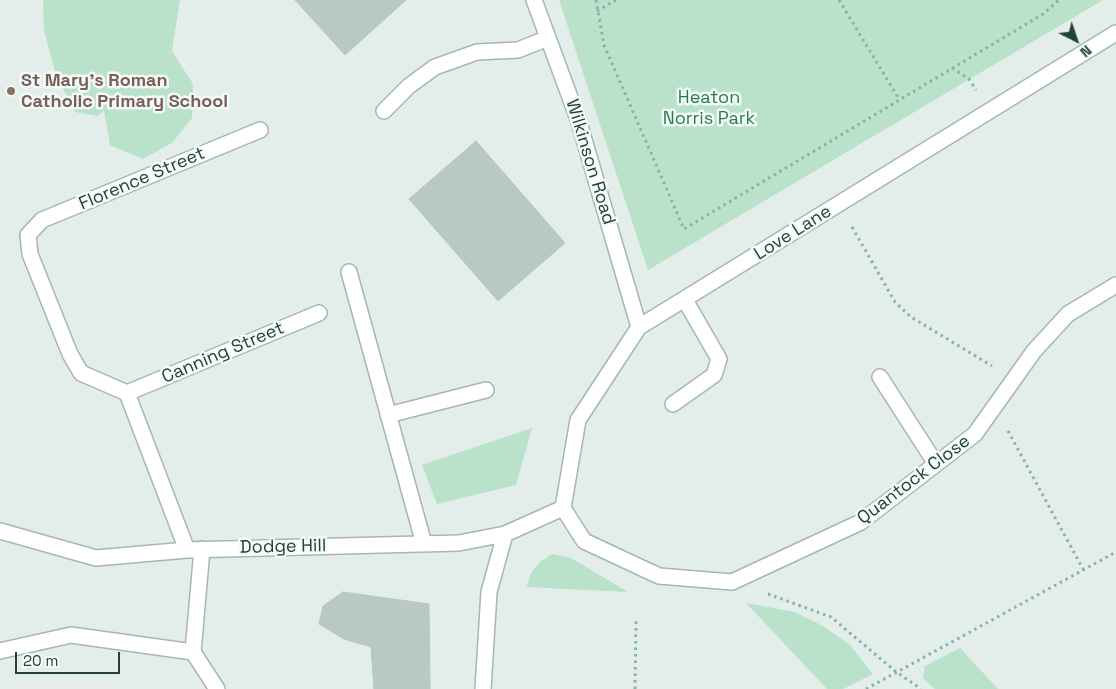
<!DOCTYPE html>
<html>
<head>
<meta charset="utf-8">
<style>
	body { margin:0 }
	#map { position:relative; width:1116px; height:689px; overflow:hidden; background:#e3eeea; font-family:"Space Grotesk",sans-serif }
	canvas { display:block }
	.north { position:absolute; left:1051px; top:15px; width:50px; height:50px; -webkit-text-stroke:4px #f4faf8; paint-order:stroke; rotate:139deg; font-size:14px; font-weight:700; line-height:20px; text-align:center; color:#21413c }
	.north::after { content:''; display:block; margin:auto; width:18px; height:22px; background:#21413c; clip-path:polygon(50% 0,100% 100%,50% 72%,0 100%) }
	.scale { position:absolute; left:15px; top:652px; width:105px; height:22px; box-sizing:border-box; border:2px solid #21413c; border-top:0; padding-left:6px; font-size:15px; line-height:18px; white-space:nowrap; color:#21413c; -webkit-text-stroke:4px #f4faf8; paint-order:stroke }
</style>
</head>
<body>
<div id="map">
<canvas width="1116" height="689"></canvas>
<div class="north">N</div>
<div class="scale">20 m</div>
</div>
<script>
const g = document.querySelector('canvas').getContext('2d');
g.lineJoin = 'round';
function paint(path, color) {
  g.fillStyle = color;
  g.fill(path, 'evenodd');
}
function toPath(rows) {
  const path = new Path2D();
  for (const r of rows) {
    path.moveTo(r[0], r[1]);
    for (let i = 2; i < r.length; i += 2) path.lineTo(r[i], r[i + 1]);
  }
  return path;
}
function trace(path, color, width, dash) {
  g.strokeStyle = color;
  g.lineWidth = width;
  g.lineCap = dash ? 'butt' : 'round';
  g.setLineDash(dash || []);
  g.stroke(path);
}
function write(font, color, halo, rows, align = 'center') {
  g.font = font + ' "Space Grotesk",sans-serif';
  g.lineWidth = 5;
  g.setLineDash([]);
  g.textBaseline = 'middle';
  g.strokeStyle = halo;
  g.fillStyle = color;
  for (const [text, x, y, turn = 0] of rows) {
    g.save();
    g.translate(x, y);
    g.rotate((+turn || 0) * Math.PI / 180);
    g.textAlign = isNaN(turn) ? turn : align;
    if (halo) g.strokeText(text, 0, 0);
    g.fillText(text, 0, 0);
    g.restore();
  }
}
paint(toPath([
	[43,0,180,0,172,51,193,84,192,118,172,143,143,159,110,145,104,110,98,116,75,112,56,75,44,31],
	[559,0,1103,0,648,270],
	[532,428,516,485,437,504,422,465],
	[552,554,571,558,628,592,526,587,532,571,540,562],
	[746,603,795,612,823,626,850,645,873,674,843,689,827,689],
	[960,648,998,689,935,689,923,678,925,666]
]), '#bae1c9');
const building = toPath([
	[295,0,406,0,345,55,295,0],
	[476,141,565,243,498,301,409,199,476,141],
	[343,592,429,604,430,689,374,689,371,647,344,639,319,624,323,606,343,592]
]);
paint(building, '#b8c9c4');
trace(building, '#b5c8c2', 1);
const minor = toPath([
	[534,0,578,119,639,327],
	[384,111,409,86,435,67,477,52,518,50,548,38],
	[349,272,424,544],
	[880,377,936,464],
	[127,393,319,313],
	[673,404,714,375,719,359,685,300],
	[388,415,486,390],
	[563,508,578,420,639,327,1116,33],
	[563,508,584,541,659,576,732,582,861,522,975,434,1034,351,1068,314,1116,285],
	[0,531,96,558,187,550,459,543,505,534,563,508],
	[202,549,193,652,217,689],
	[187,550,127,393,81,373,70,354,30,254,28,235,42,220,260,130],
	[0,651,71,635,193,652],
	[483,689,489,592,505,534]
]);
trace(minor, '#a5b7b2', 18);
trace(toPath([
	[596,0,604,45,684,229,1043,14,1059,0],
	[839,0,899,99],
	[597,11,616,0],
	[952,68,969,79,976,90],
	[852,227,895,302,911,317,992,366],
	[1008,431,1083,569],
	[768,594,831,617,895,671,921,689],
	[635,689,636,621],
	[866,689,1116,552]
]), '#81b4aa', 3, [2.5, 4]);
trace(minor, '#fff', 15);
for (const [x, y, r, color] of [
	[11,91,5,"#8d6e63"]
]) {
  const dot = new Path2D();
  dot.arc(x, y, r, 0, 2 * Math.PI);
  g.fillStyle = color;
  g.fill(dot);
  trace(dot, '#f4faf8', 2);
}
write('bold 18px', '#785e54', '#f4faf8', [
	["St Mary's Roman",21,81],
	["Catholic Primary School",21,102]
], 'left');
write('18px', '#277c51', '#f4faf8', [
	["Heaton",709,98],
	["Norris Park",709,119]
]);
write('18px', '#21413c', '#f4faf8', [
	["Wilkinson Road",590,162,73],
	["Florence Street",142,179,-23],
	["Love Lane",793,233,-32],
	["Canning Street",223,353,-23],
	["Quantock Close",914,480,-37],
	["Dodge Hill",283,547,-1]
]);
</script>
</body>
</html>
